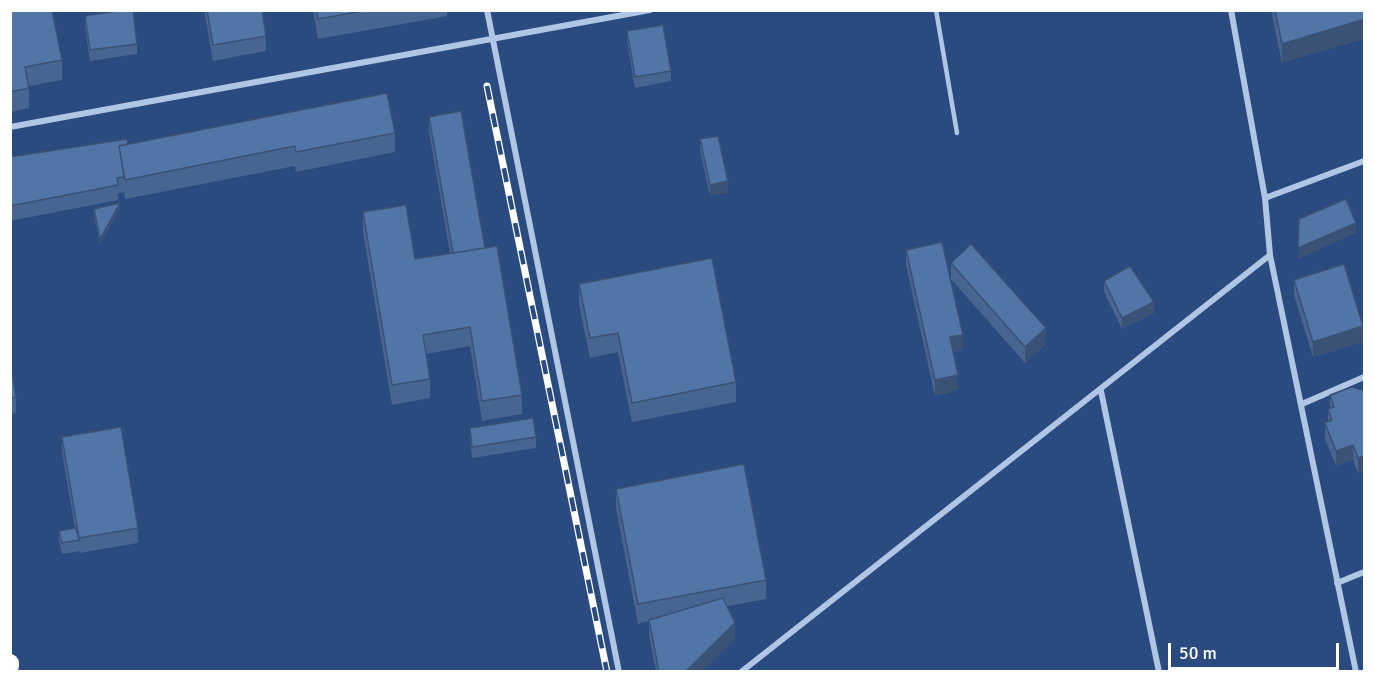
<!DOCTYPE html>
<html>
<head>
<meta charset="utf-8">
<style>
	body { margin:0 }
	#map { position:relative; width:1375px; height:682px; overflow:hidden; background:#294b7f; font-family:Signika,sans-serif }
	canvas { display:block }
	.frame { position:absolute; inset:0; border:12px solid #fff; pointer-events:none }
	.scale { position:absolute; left:1168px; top:643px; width:171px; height:27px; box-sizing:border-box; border:3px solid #fff; border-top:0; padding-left:8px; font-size:18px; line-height:21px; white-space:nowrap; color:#fff; -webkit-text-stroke:4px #294b7f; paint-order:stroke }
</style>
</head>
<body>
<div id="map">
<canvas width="1375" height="682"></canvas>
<div class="frame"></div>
<div class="scale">50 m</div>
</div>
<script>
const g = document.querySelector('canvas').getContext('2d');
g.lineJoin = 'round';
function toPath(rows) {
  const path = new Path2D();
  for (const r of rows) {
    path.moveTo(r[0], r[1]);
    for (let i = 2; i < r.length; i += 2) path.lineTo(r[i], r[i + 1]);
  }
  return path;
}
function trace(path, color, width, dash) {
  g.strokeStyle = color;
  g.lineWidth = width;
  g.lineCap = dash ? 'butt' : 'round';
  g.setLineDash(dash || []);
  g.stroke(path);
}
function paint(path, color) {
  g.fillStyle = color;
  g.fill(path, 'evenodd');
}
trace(toPath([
	[936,10,957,133]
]), '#b0c6e5', 4.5);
trace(toPath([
	[487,10,619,672],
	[1231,10,1265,198,1270,255,1356,672],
	[10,127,650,10],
	[1265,198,1364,161],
	[1101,391,1159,672],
	[1302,404,1364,377],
	[1337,583,1364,572],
	[741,672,1270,255]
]), '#b0c6e5', 6);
trace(toPath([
	[10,663,10,666]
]), '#fff', 18);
const rail = toPath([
	[487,86,607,672]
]);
trace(rail, '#fff', 7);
trace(rail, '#294b7f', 4.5, [14]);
paint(toPath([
	[10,10,62,60,62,80,29,86,29,108,10,112],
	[204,10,262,10,266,36,266,51,213,61],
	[313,10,447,10,447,16,318,39],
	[1271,10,1365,10,1282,63],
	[85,16,137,44,137,54,90,61,85,27],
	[627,31,671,71,671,81,635,88,627,41],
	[429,117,485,248,522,395,522,414,482,421,470,346,426,354,430,379,430,398,392,405,363,232,363,212,415,259,450,253,429,132],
	[395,133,395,152,296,172,295,166,125,199,124,192,118,193,118,200,10,221,10,157,128,144],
	[700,139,728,192,710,196,700,150],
	[94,209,120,209,100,244,94,215],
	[906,250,963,350,953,352,958,390,935,396,906,265],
	[951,263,1046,344,1025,363,951,279],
	[1294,280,1363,342,1313,357,1294,295],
	[1104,281,1154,313,1122,329,1104,292],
	[579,284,736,382,736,402,632,422,618,352,590,358,579,304],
	[10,362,16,397,16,413,10,414],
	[1365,389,1365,471,1358,473,1353,460,1336,466,1325,439,1325,423,1328,422,1328,409,1330,409,1330,395],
	[470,428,536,437,536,448,472,458,470,439],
	[62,437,138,528,138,543,79,553,79,551,62,554,59,541,59,531,75,528,62,453],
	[616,489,766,580,766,599,728,606,735,638,701,672,656,672,649,635,649,621,638,624,616,508]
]), '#466590');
paint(toPath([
	[1365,19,1365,39,1282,63,1282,44],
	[728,181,728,192,710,196,710,185],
	[120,203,120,209,100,244,100,239],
	[1356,223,1356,233,1298,259,1298,248],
	[1154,302,1154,313,1122,329,1122,318],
	[1363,326,1363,342,1313,357,1313,342],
	[1046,328,1046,344,1025,363,1025,347],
	[963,335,963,350,950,353,950,337],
	[958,375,958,390,935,396,935,380],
	[1353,445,1353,460,1336,466,1336,451],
	[1365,456,1365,471,1358,473,1358,458],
	[735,623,735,638,701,672,685,672]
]), '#395275');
const building = toPath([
	[10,10,52,10,62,60,25,67,29,88,10,92,10,10],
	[124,10,133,10,137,44,90,50,85,16,124,10],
	[207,10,262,10,266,36,213,45,207,10],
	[317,10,368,10,318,19,317,10],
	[1275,10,1365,10,1365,19,1282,44,1275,10],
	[663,25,671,71,635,77,627,31,663,25],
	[387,93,395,133,296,152,295,146,125,180,119,146,387,93],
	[461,111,485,248,453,253,429,117,461,111],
	[718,136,728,181,710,185,700,139,718,136],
	[127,139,128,144,119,146,124,177,117,178,118,185,10,206,10,157,127,139],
	[1346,199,1356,223,1298,248,1299,219,1346,199],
	[120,203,100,239,94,209,120,203],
	[406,205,415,259,497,246,522,395,482,401,470,327,423,335,430,379,392,385,363,212,406,205],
	[942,242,963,335,950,337,958,375,935,380,906,250,942,242],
	[971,244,1046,328,1025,347,951,263,971,244],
	[712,258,736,382,632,403,618,333,590,338,579,284,712,258],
	[1344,264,1363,326,1313,342,1294,280,1344,264],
	[1130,266,1154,302,1122,318,1104,281,1130,266],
	[10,362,16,397,10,398,10,362],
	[1352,387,1362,390,1365,389,1365,456,1358,458,1353,445,1336,451,1325,423,1332,420,1328,409,1334,407,1330,395,1352,387],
	[533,418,536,437,472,447,470,428,533,418],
	[121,427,138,528,79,538,62,437,121,427],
	[744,464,766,580,638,604,616,489,744,464],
	[76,528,79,540,62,543,59,531,76,528],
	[723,598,735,623,685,672,659,672,649,620,723,598]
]);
paint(building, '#5175a7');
trace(building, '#395275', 1.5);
</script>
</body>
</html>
